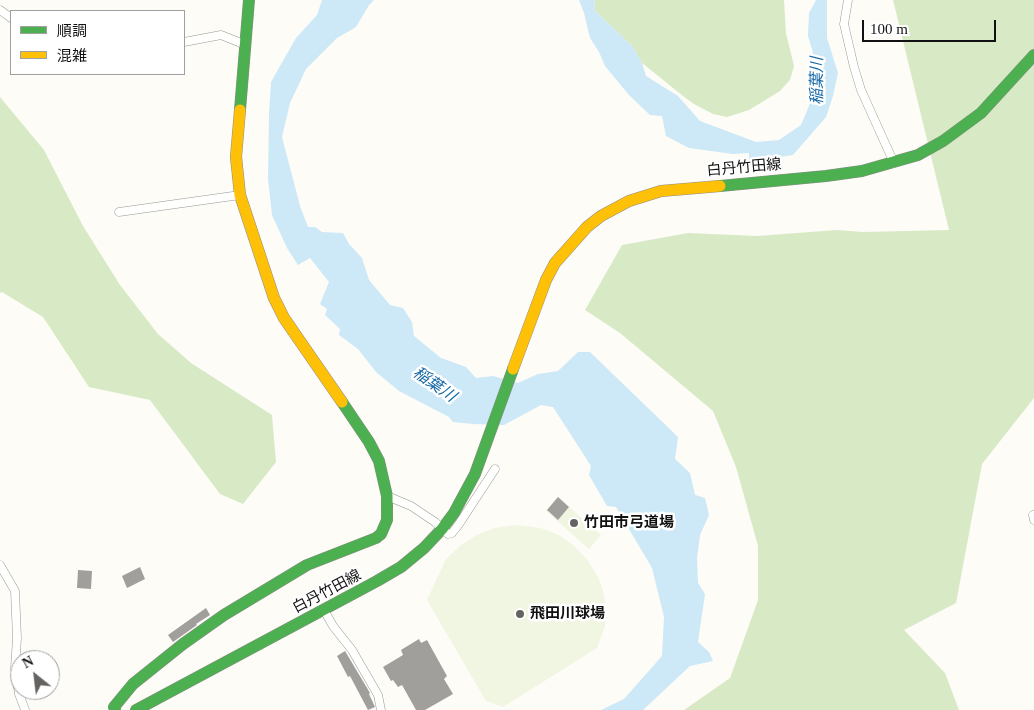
<!DOCTYPE html>
<html>
<head>
<meta charset="utf-8">
<style>
	body { margin:0 }
	#map { position:relative; width:1034px; height:710px; overflow:hidden; background:#fdfcf7; font-family:"Times New Roman","Noto Sans JP",serif }
	canvas { display:block }
	.legend { position:absolute; left:10px; top:10px; width:175px; height:65px; box-sizing:border-box; background:#fff; border:1px solid #a0a0a0; margin:0; padding:6px 9px; list-style:none; font-size:15px; color:#111 }
	.legend li { display:flex; align-items:center; gap:10px; height:25px }
	.legend b { width:25px; border:1px solid #a0a0a0 }
	.north { position:absolute; left:10px; top:650px; width:50px; height:50px; box-sizing:border-box; background:#fff; border:1px solid #a0a0a0; border-radius:50%; rotate:331deg; font-size:14px; font-weight:700; line-height:20px; text-align:center; color:#111 }
	.north::after { content:''; display:block; margin:auto; width:18px; height:22px; background:#646362; clip-path:polygon(50% 0,100% 100%,50% 72%,0 100%) }
	.scale { position:absolute; left:862px; top:20px; width:134px; height:22px; box-sizing:border-box; border:2px solid #111; border-top:0; padding-left:6px; font-size:15px; line-height:18px; white-space:nowrap; color:#111; -webkit-text-stroke:4px #fff; paint-order:stroke }
</style>
</head>
<body>
<div id="map">
<canvas width="1034" height="710"></canvas>
<ul class="legend">
<li><b style="height:6px;background:#4caf50"></b>順調</li>
<li><b style="height:6px;background:#ffc107"></b>混雑</li>
</ul>
<div class="north">N</div>
<div class="scale">100 m</div>
</div>
<script>
const g = document.querySelector('canvas').getContext('2d');
g.lineJoin = 'round';
function paint(path, color) {
  g.fillStyle = color;
  g.fill(path, 'evenodd');
}
function toPath(rows) {
  const path = new Path2D();
  for (const r of rows) {
    path.moveTo(r[0], r[1]);
    for (let i = 2; i < r.length; i += 2) path.lineTo(r[i], r[i + 1]);
  }
  return path;
}
function trace(path, color, width, dash) {
  g.strokeStyle = color;
  g.lineWidth = width;
  g.lineCap = dash ? 'butt' : 'round';
  g.setLineDash(dash || []);
  g.stroke(path);
}
function write(font, color, halo, rows, align = 'center') {
  g.font = font + ' "Times New Roman","Noto Sans JP",serif';
  g.lineWidth = 5;
  g.setLineDash([]);
  g.textBaseline = 'middle';
  g.strokeStyle = halo;
  g.fillStyle = color;
  for (const [text, x, y, turn = 0] of rows) {
    g.save();
    g.translate(x, y);
    g.rotate((+turn || 0) * Math.PI / 180);
    g.textAlign = isNaN(turn) ? turn : align;
    if (halo) g.strokeText(text, 0, 0);
    g.fillText(text, 0, 0);
    g.restore();
  }
}
paint(toPath([
	[594,0,784,0,786,33,794,66,790,80,780,91,749,110,727,117,713,114,694,104,683,96,642,63,632,46,595,11],
	[893,0,1034,0,1034,398,982,464,956,603,904,630,945,673,959,710,684,710,730,678,758,600,758,546,736,467,713,411,620,333,585,310,622,245,688,233,757,236,837,230,863,232,949,230],
	[0,97,44,150,83,226,120,285,158,334,191,363,272,415,276,462,243,504,220,494,150,400,89,387,43,317,2,292,0,293]
]), '#d8eac5');
paint(toPath([
	[558,497,601,535,589,549,546,511],
	[516,525,541,528,560,536,573,545,588,561,598,577,602,587,606,607,605,626,597,648,503,707,486,701,427,600,446,559,461,545,477,535,495,528]
]), '#f0f6e1');
paint(toPath([
	[322,0,374,0,369,5,356,27,337,38,306,69,290,103,282,137,300,206,308,227,315,227,322,232,343,233,349,244,362,258,369,280,390,305,403,308,412,322,414,336,441,358,466,367,476,378,493,376,518,383,538,374,558,371,578,352,590,352,678,437,675,459,690,473,695,495,705,498,709,515,700,535,697,558,698,583,705,594,698,642,709,652,713,661,690,666,643,710,601,710,624,699,662,656,664,617,652,568,616,507,607,506,589,475,591,466,553,407,541,405,504,425,473,424,453,422,449,417,399,391,376,372,358,349,339,335,340,329,325,315,327,309,320,304,329,282,310,258,298,265,287,248,272,215,268,179,269,113,271,82,296,38,317,15],
	[579,0,594,0,595,11,632,46,642,63,646,76,678,96,700,121,756,142,779,140,801,125,809,106,813,53,808,36,809,13,816,0,827,0,827,38,838,73,833,96,826,117,793,155,749,162,749,153,733,154,689,148,666,136,662,116,650,115,629,95,605,66,599,52,590,38,584,13]
]), '#cde8f7');
paint(toPath([
	[558,497,569,507,558,520,547,510],
	[140,567,145,579,127,588,122,576],
	[78,570,92,571,91,589,77,588],
	[206,608,210,615,196,624,197,625,173,642,168,635],
	[419,639,421,643,427,640,447,676,444,679,453,694,425,710,416,710,402,685,398,687,393,680,391,681,383,667,403,655,401,650],
	[345,651,370,693,369,694,375,707,368,710,350,676,348,677,337,656]
]), '#a19f9c');
const street = toPath([
	[848,0,844,24,854,67,861,90,894,163],
	[0,10,11,18],
	[184,42,221,35,246,45],
	[119,212,240,195],
	[387,496,411,506,435,522,448,534,452,533,459,524,495,469],
	[1033,515,1034,520],
	[0,565,15,591,17,638,15,668,19,694,25,710],
	[324,610,333,626,352,650,378,695,381,710]
]);
const fast = toPath([
	[240,110,249,0],
	[720,186,826,176,862,171,918,155,943,141,981,113,1034,55],
	[115,710,114,707,133,684,183,644,224,615,307,565,376,538,381,534,387,520,387,496,379,461,369,442,342,402],
	[136,710,377,581,401,567,424,548,442,529,454,513,475,474,513,369]
]);
const slow = toPath([
	[240,110,236,157,240,195,274,298,284,318,342,402],
	[513,369,546,280,555,263,587,227,601,216,629,201,661,191,720,186]
]);
trace(street, '#979795', 9);
trace(fast, '#8e8d8b', 12);
trace(slow, '#8e8d8b', 12);
trace(street, '#fffffe', 8);
trace(fast, '#4caf50', 11);
trace(slow, '#ffc107', 11);
for (const [x, y, r, color] of [
	[574,523,5,"#646362"],
	[520,614,5,"#646362"]
]) {
  const dot = new Path2D();
  dot.arc(x, y, r, 0, 2 * Math.PI);
  g.fillStyle = color;
  g.fill(dot);
  trace(dot, '#fff', 2);
}
write('15px', '#111', '#fff', [
	["白丹竹田線",744,168,-5],
	["白丹竹田線",327,592,-28]
]);
write('bold 15px', '#111', '#fff', [
	["竹田市弓道場",584,523],
	["飛田川球場",530,614]
], 'left');
write('italic 16px', '#1768a6', '#fff', [
	["稲葉川",818,81,-90],
	["稲葉川",434,385,35]
]);
</script>
</body>
</html>
